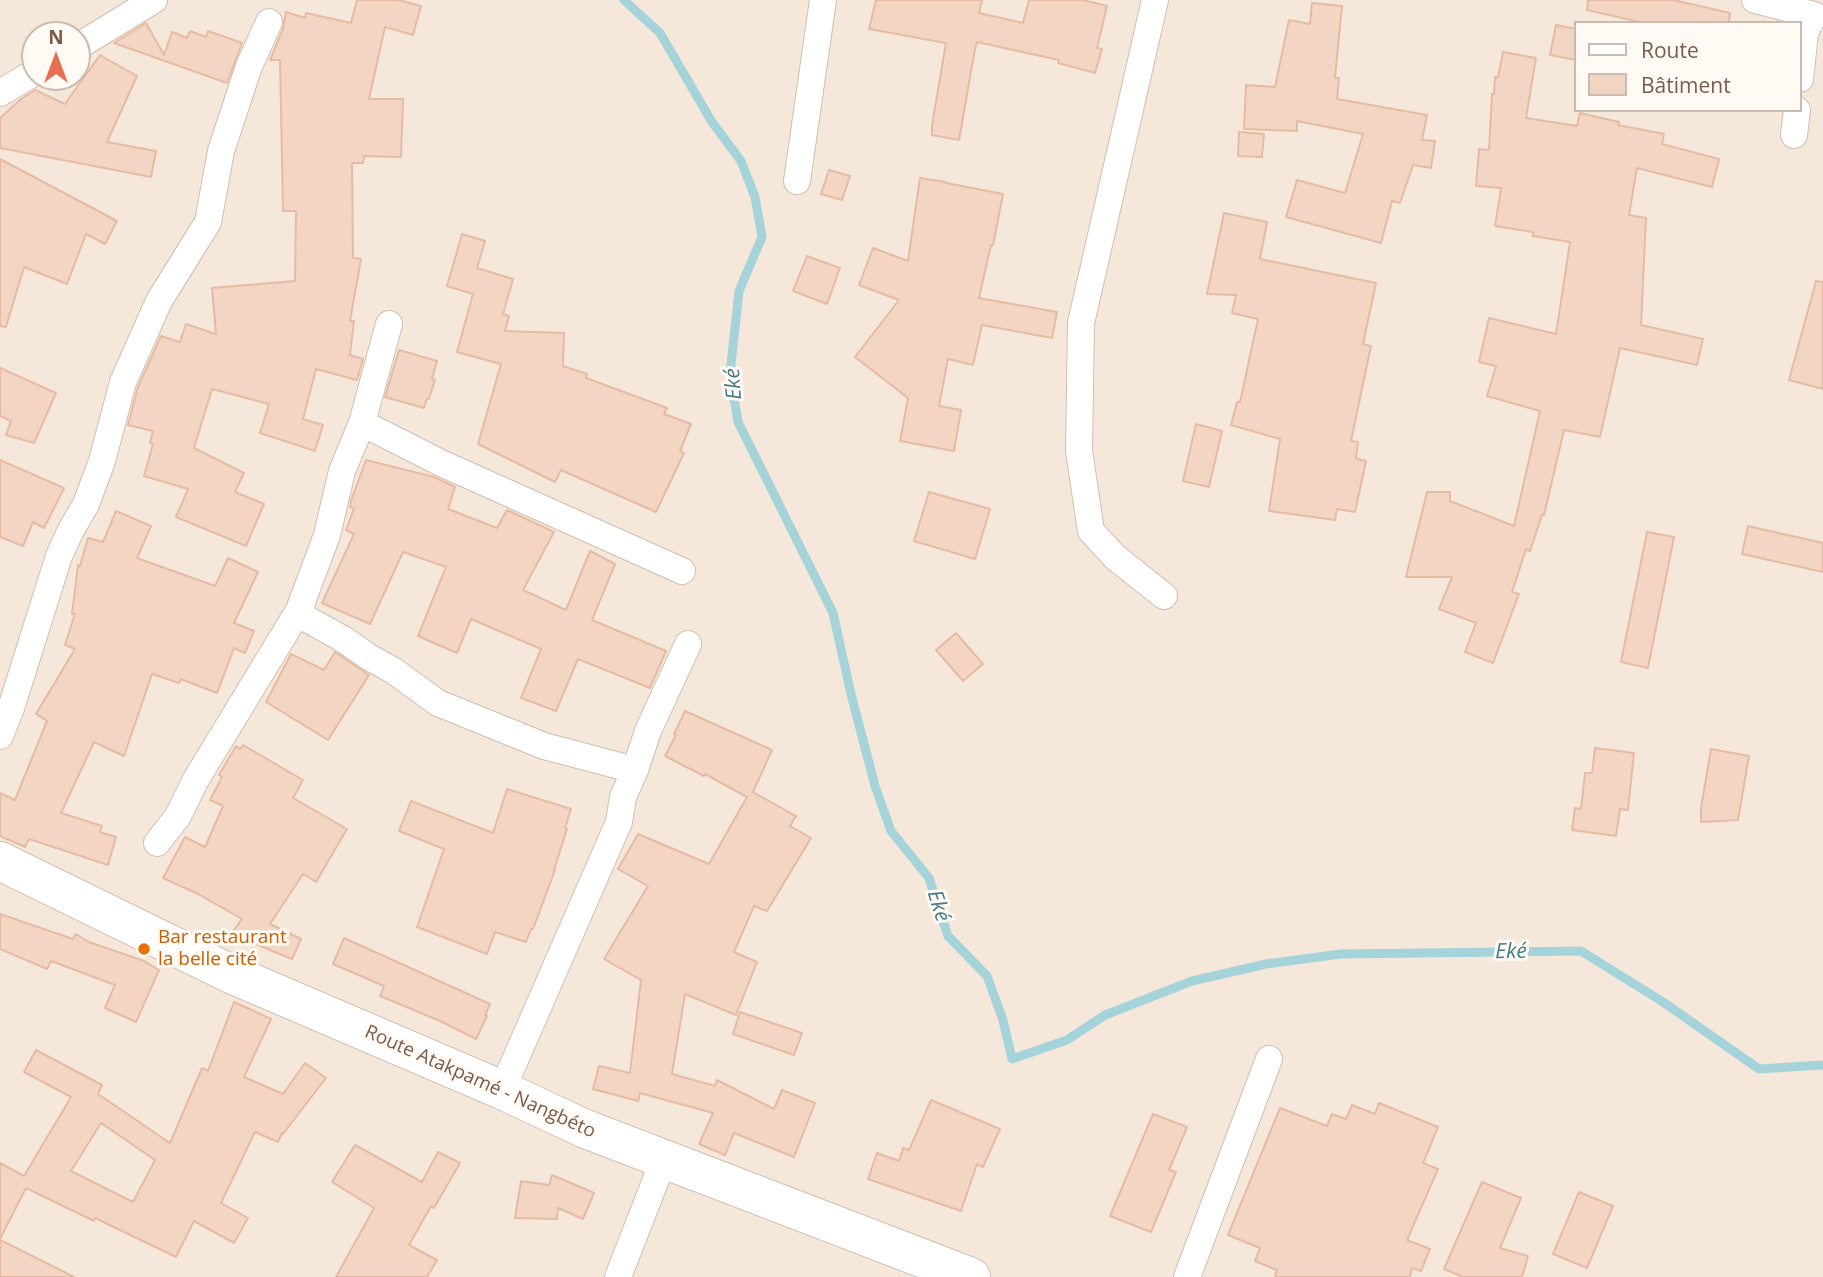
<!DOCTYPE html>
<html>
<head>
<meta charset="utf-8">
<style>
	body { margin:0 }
	#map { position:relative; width:1823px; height:1277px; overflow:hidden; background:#fdf6ec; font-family:"Open Sans",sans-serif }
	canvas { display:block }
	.legend { position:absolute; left:1574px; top:21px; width:228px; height:91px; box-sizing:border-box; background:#fffaf3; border:2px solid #cabbb1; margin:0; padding:9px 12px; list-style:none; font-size:21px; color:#7a5c4d }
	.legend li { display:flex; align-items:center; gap:14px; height:35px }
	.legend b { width:35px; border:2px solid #cabbb1 }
	.north { position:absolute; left:21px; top:21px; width:70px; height:70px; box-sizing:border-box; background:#fffaf3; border:2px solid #cabbb1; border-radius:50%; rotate:0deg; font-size:19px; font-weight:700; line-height:28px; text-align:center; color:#7a5c4d }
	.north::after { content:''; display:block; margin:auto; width:24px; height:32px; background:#e76f51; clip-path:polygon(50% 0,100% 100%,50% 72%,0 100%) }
</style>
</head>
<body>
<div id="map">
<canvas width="1823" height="1277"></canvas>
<ul class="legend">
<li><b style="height:9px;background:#fff"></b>Route</li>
<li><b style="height:19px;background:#f3d5c3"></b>Bâtiment</li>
</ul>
<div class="north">N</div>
</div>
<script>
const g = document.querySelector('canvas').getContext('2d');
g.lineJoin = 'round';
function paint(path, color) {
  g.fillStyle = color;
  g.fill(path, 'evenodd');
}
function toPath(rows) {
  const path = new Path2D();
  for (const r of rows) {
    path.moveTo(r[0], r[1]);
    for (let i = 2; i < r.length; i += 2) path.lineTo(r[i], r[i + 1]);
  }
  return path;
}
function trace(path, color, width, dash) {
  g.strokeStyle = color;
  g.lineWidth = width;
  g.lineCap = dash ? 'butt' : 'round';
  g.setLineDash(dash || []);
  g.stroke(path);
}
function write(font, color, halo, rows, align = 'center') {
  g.font = font + ' "Open Sans",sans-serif';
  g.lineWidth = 6;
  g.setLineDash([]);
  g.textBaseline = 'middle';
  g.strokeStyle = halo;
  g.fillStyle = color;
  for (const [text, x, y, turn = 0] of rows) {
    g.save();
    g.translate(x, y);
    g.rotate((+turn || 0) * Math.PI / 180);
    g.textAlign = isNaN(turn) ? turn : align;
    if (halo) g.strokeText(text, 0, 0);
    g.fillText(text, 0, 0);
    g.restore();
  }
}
paint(toPath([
	[0,0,1823,0,1823,1277,0,1277],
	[1576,23,1800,23,1800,110,1576,110],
	[35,35,77,35,77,77,35,77]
]), '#f5e8da');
trace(toPath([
	[624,0,660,33,712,122,741,161,755,197,762,237,739,291,730,374,738,422,833,613,851,694,875,786,891,831,929,878,948,936,987,976,1003,1020,1012,1059,1067,1040,1105,1015,1192,981,1266,964,1341,954,1581,951,1663,1002,1759,1069,1823,1065]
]), '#a5d3da', 9);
const building = toPath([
	[357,0,399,0,421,6,413,35,385,27,369,99,403,99,401,157,364,156,363,163,352,163,353,258,361,259,350,321,354,321,350,355,363,359,357,380,316,369,303,419,323,425,315,451,260,433,269,404,212,389,194,448,244,473,235,492,264,504,246,546,176,517,188,489,144,476,153,444,150,443,153,431,128,425,138,387,161,336,180,342,186,324,216,334,212,288,295,281,296,211,283,211,280,60,270,60,283,29,286,12,305,18,306,13,351,23,357,0],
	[876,0,982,0,979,13,1023,23,1029,0,1083,0,1107,6,1097,48,1102,49,1095,73,1058,63,1059,60,977,42,975,49,959,140,932,135,932,125,946,43,869,29,876,0],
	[1588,0,1673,0,1730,13,1729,23,1644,23,1587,10,1588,0],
	[1312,3,1342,6,1335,78,1339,78,1337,99,1427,115,1422,140,1435,141,1431,168,1413,165,1400,203,1392,201,1381,243,1286,217,1297,180,1345,193,1363,134,1297,121,1297,131,1244,129,1246,85,1275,87,1289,20,1310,24,1312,3],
	[146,23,164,55,172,32,187,38,190,31,206,37,208,31,242,43,227,83,114,43,146,23],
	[1556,25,1576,29,1576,60,1550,55,1556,25],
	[1503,52,1536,58,1526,118,1577,126,1580,113,1619,122,1618,125,1664,134,1662,144,1719,159,1712,187,1637,168,1629,215,1646,218,1641,325,1703,339,1697,365,1620,348,1600,437,1564,430,1544,515,1542,515,1530,551,1526,549,1512,592,1519,594,1493,663,1465,652,1476,623,1439,609,1452,577,1406,577,1427,492,1450,492,1450,501,1514,526,1540,411,1487,396,1496,366,1479,362,1489,318,1556,334,1570,242,1533,236,1533,232,1495,226,1501,188,1476,186,1479,149,1489,150,1492,94,1494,94,1495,77,1498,77,1503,52],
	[100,55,137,76,107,142,156,151,151,177,0,148,0,118,21,99,35,90,65,104,100,55],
	[1239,132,1264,134,1262,157,1238,156,1239,132],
	[0,159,117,221,105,244,86,234,67,284,24,267,6,327,0,326,0,159],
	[829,170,850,176,842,200,821,194,829,170],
	[920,178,946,182,946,183,1003,194,993,245,991,245,979,298,1057,312,1052,338,982,325,973,365,948,359,939,406,961,410,954,451,900,441,908,398,855,357,899,300,859,285,873,248,908,261,920,178],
	[1224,213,1267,222,1260,259,1376,283,1363,344,1371,346,1351,441,1358,442,1356,459,1366,461,1355,512,1337,509,1335,520,1269,511,1280,439,1231,425,1237,402,1240,402,1258,319,1232,313,1236,295,1207,294,1224,213],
	[462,234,485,241,477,268,513,279,503,314,509,316,505,331,564,333,563,366,587,374,586,378,667,408,664,414,691,424,680,451,684,453,656,512,561,470,555,482,478,444,501,364,457,352,473,294,447,286,462,234],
	[807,256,840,268,827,304,793,291,807,256],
	[1816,281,1823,282,1823,389,1789,380,1816,281],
	[399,350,437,361,432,379,435,380,429,399,427,399,424,408,385,397,399,350],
	[0,368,56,393,34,443,6,435,11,421,0,416,0,368],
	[1196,424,1222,431,1209,487,1183,481,1196,424],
	[0,460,64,488,44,528,33,522,23,546,0,537,0,460],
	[366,460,434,477,455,487,448,509,497,528,507,510,554,532,523,590,566,610,590,551,615,564,592,620,666,651,650,688,578,659,556,711,521,698,541,649,471,619,457,653,418,636,446,567,403,552,370,624,322,603,354,534,346,530,354,509,350,507,351,501,366,460],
	[929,492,990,509,975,559,914,541,929,492],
	[116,511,151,526,137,558,215,586,228,558,258,572,234,623,254,631,245,653,234,648,217,693,181,679,179,683,152,674,124,756,94,742,61,813,102,826,100,832,116,837,108,865,29,839,25,847,0,836,0,793,15,800,47,721,36,714,75,649,65,645,75,614,72,614,78,565,80,566,88,538,103,542,116,511],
	[1748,526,1823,543,1823,572,1742,554,1748,526],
	[1647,532,1674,537,1648,668,1621,662,1647,532],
	[956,633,983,664,963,681,936,650,956,633],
	[335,652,369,675,328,740,266,702,291,654,324,670,335,652],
	[685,711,772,750,753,792,796,816,790,826,811,838,767,911,754,906,734,952,757,962,736,1015,685,994,672,1074,715,1086,717,1080,774,1109,782,1090,815,1103,794,1157,734,1133,725,1155,699,1144,713,1113,640,1093,638,1101,593,1089,599,1066,630,1073,641,980,604,959,648,886,618,869,638,834,709,864,747,797,705,774,704,776,665,756,676,735,674,734,685,711],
	[243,745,303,780,293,798,347,829,316,882,303,874,270,924,301,939,292,959,231,934,242,919,198,894,163,878,185,837,205,847,223,806,210,800,222,777,219,775,236,746,240,749,243,745],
	[1595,748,1634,753,1628,810,1620,809,1616,836,1572,830,1575,808,1581,809,1585,773,1592,773,1595,748],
	[1711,749,1749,756,1738,820,1701,822,1701,808,1711,749],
	[507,789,571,809,565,828,567,829,554,870,555,870,533,929,531,929,526,942,495,932,487,954,417,927,444,849,399,831,411,801,493,833,507,789],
	[0,914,73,939,76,934,89,942,144,961,159,970,136,1022,105,1008,115,985,51,961,47,969,0,949,0,914],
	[344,938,490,1004,485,1015,487,1016,476,1039,440,1021,380,996,384,986,333,964,344,938],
	[234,1002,271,1019,244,1077,283,1094,305,1063,326,1078,283,1134,282,1133,278,1142,255,1132,221,1203,248,1218,234,1243,194,1221,176,1257,95,1218,94,1221,26,1188,0,1239,0,1163,24,1176,71,1097,24,1072,36,1050,102,1085,98,1094,170,1143,202,1068,208,1071,234,1002],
	[101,1123,155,1160,133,1202,71,1171,101,1123],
	[740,1012,802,1033,794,1055,733,1034,740,1012],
	[931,1100,1000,1129,983,1167,977,1164,961,1211,868,1179,877,1153,899,1161,903,1148,909,1150,931,1100],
	[1379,1103,1438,1127,1423,1163,1438,1169,1407,1240,1430,1249,1421,1271,1412,1268,1410,1277,1275,1277,1277,1270,1255,1261,1260,1248,1228,1235,1280,1108,1327,1126,1332,1114,1346,1119,1352,1105,1375,1114,1379,1103],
	[1153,1114,1187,1127,1169,1170,1176,1172,1151,1232,1110,1216,1153,1114],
	[355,1145,422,1182,438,1152,460,1163,434,1208,431,1206,409,1245,437,1260,427,1277,336,1277,374,1208,332,1182,355,1145],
	[552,1175,594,1193,583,1219,558,1208,557,1219,515,1218,521,1181,549,1185,552,1175],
	[1482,1182,1521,1198,1500,1248,1528,1256,1522,1277,1463,1277,1444,1269,1482,1182],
	[1579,1192,1613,1206,1587,1268,1553,1254,1579,1192],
	[0,1240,74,1277,0,1277,0,1240]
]);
paint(building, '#f3d5c3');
trace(building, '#e6bba3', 2);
const minor = toPath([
	[1155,0,1081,323,1079,451,1091,531,1115,557,1164,596],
	[1755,0,1814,15,1805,33,1800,79],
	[77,47,154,0],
	[0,93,35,72],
	[1794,135,1797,110],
	[797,181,823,0],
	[362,423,441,463,682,571],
	[299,610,307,619,343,639,369,657,394,671,438,703,544,746,635,770],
	[0,736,11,708,59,556,70,532,86,504,102,461,123,382,159,301,208,222,221,151,249,66,269,22],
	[157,843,178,816,195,781,299,610,327,535,342,471,362,423,389,324],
	[502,1090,619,822,623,797,635,770,648,731,688,644],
	[618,1277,664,1159],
	[1187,1277,1269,1059]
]);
const secondary = toPath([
	[0,861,231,974,502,1090,583,1128,971,1277]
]);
trace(minor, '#d1beb0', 28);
trace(secondary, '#d6c0b0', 40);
trace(minor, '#fff', 26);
trace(secondary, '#fff', 38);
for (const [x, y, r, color] of [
	[144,949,7,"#e8710a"]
]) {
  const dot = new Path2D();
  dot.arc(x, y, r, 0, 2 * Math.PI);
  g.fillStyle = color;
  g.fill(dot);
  trace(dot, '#fffaf3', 2.5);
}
write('19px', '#c56008', '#fffaf3', [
	["Bar restaurant",158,938],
	["la belle cité",158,960]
], 'left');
write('19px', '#7a5c4d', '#fffaf3', [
	["Route Atakpamé - Nangbéto",480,1082,24]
]);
write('italic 21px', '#437c86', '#fffaf3', [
	["Eké",734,384,-94],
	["Eké",938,906,72],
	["Eké",1511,952,-1]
]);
</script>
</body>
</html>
